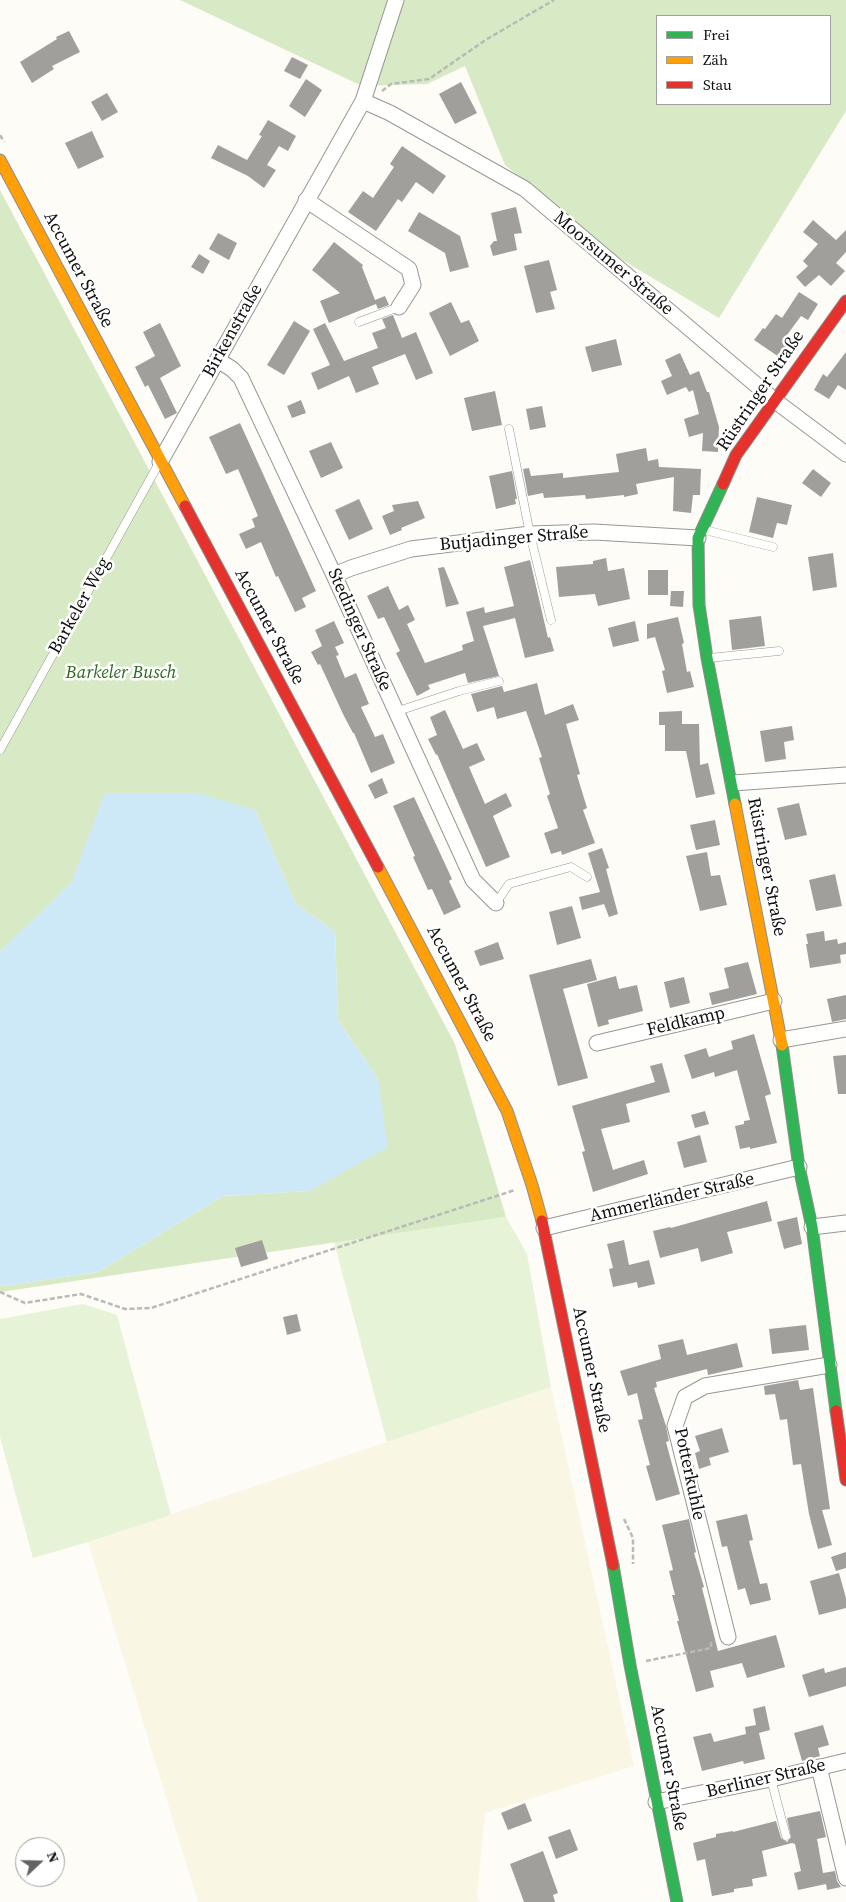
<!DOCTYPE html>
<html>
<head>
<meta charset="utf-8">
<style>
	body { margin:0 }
	#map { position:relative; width:846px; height:1902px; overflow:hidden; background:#fdfcf7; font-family:"Source Serif 4",serif }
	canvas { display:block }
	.legend { position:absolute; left:656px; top:15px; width:175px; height:90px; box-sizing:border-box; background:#fff; border:1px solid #a0a0a0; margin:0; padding:6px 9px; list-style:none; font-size:15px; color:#111 }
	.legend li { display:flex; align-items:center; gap:10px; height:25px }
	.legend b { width:25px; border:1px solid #a0a0a0 }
	.north { position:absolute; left:15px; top:1837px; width:50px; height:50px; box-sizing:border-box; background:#fff; border:1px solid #a0a0a0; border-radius:50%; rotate:69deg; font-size:14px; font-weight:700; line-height:20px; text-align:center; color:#111 }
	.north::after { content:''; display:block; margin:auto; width:18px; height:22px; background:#646362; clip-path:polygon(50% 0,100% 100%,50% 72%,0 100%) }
</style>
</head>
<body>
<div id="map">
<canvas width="846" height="1902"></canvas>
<ul class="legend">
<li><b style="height:6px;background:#30b455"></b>Frei</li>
<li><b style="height:6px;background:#ff9f0a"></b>Zäh</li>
<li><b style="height:6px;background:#e5322d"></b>Stau</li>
</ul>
<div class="north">N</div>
</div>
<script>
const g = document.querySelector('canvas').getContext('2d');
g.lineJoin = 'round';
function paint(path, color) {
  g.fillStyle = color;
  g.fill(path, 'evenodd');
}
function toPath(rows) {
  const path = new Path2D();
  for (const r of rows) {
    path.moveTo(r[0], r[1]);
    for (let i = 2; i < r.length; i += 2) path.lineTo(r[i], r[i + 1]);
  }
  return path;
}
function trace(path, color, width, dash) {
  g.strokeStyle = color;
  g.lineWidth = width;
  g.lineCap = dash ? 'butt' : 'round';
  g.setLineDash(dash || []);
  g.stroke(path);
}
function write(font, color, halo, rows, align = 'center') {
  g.font = font + ' "Source Serif 4",serif';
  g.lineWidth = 5;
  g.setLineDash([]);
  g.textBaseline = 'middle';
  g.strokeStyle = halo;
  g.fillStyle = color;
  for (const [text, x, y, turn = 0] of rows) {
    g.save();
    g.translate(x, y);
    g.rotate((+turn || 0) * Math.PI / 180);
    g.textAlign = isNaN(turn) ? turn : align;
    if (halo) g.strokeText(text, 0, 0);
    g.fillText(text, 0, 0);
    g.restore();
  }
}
paint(toPath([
	[551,1387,634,1766,485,1813,477,1896,480,1902,198,1902,88,1542]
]), '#f9f7e4');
paint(toPath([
	[506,1217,527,1254,551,1387,387,1442,334,1242],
	[83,1304,117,1315,171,1515,88,1542,33,1558,0,1437,0,1319]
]), '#e7f3d7');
paint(toPath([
	[180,0,846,0,846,111,719,318,611,253,505,165,465,66,427,84,362,86],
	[657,16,830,16,830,104,657,104],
	[0,190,455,1044,506,1217,0,1292,0,1284,4,1286,98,1272,223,1196,310,1191,378,1079,338,1020,335,932,296,904,255,810,105,794,72,883,0,952]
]), '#d8eac5');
paint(toPath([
	[105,793,197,793,255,810,296,904,335,932,338,1020,378,1079,388,1147,310,1191,223,1196,98,1272,4,1286,0,1284,0,952,71,883]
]), '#cde8f7');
paint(toPath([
	[69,31,80,52,52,66,54,69,32,83,20,62,57,39,56,37],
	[292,57,308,65,300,79,284,71],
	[306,79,322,90,305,117,289,106],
	[461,82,477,113,455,124,439,94],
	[107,93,118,112,102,121,91,102],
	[268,120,296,136,288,151,279,146,267,165,276,170,264,188,248,176,211,158,218,145,247,160,262,136,259,135],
	[92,131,104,157,78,169,65,143],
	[402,146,446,176,433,194,416,182,402,202,398,199,376,231,348,212,363,191,373,198,394,167,390,164],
	[516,207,522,233,514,234,517,250,493,256,490,246,494,241,497,241,491,213],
	[419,212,460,236,469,267,450,272,445,253,408,231],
	[813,220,836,240,846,230,846,252,836,263,845,271,831,286,819,275,805,287,796,277,808,266,803,261,818,244,803,232],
	[218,233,237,243,229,260,209,249],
	[334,242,363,265,362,267,375,300,385,296,389,305,378,309,376,304,329,323,320,301,340,293,312,270],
	[199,254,210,261,203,274,191,267],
	[549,260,557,290,550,292,555,309,536,313,524,266],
	[799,292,818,304,808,320,801,316,787,335,794,340,782,359,754,340,763,328,765,329,776,314,782,318],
	[451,302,461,323,469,320,479,341,450,356,429,313],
	[393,315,402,338,416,332,433,373,416,380,405,354,372,367,379,384,356,393,349,376,318,390,311,373,330,365,313,329,325,323,344,361,378,348,372,333,386,328,382,319],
	[294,321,310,331,284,375,267,365],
	[160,323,181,366,160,378,177,413,165,419,148,385,145,387,135,367,155,356,143,332],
	[616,339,622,365,592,372,585,347],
	[846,352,846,390,838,385,829,399,814,390,823,374,827,377],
	[680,353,690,375,699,371,707,392,709,392,719,427,718,452,702,451,703,433,689,437,684,419,699,414,693,390,689,392,686,387,667,395,661,381,672,376,665,360],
	[495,391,502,425,472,431,464,398],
	[301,400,306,413,292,418,287,406],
	[542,406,546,427,530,430,526,409],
	[240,423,316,591,302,598,306,607,295,612,278,576,276,577,261,542,246,549,239,534,255,527,252,519,258,516,238,469,226,474,209,437],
	[331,442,343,468,321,478,309,451],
	[646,448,648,461,658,459,659,467,701,469,700,495,693,495,691,513,673,511,674,477,636,484,638,494,624,497,624,495,586,499,585,495,544,498,543,493,528,496,523,469,529,468,531,476,563,473,563,478,619,472,616,454],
	[813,469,831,483,821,497,802,483],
	[512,471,517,499,515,499,516,504,496,509,489,476],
	[757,497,792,505,787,525,777,523,773,538,749,532],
	[359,499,373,529,349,540,335,510],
	[418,501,425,518,401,528,402,530,390,535,382,516,394,511,392,505],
	[833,553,837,587,813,591,808,557],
	[606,558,608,571,624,568,630,599,598,606,595,594,559,597,556,567,593,564,593,561],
	[530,560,548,638,550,637,554,651,525,658,515,618,483,626,499,676,468,683,465,673,428,685,430,689,417,696,396,653,400,651,384,617,378,619,367,596,388,586,399,610,408,605,415,620,407,624,425,663,463,650,462,645,474,641,466,612,484,607,485,613,514,606,504,567],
	[444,567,459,604,446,607,438,568],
	[648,570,668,570,668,595,648,595],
	[671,591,684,591,683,607,670,606],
	[761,616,765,646,732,650,729,620],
	[678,617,684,643,682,644,687,672,690,671,694,687,667,693,662,671,665,670,655,637,647,639,647,624],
	[334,621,344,643,335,647,339,655,336,656,345,678,356,673,369,704,361,707,375,737,383,734,395,763,371,773,354,733,353,733,343,714,320,664,318,665,311,652,322,646,315,630],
	[635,621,639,641,613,647,608,628],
	[537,683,545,715,573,704,579,720,566,724,580,774,577,775,587,808,583,810,595,843,562,855,561,851,551,854,544,833,558,828,547,796,550,794,539,758,542,757,526,711,497,719,494,707,477,712,471,694,502,686,504,692],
	[445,710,463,749,477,743,485,760,469,767,485,804,506,793,512,806,493,816,510,857,486,867,437,754,436,755,428,739,437,735,430,717],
	[682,711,682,724,699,724,700,765,708,763,715,794,696,798,686,751,665,751,665,725,659,725,659,712],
	[792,726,794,740,784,742,786,759,765,762,760,731],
	[382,778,388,793,375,799,368,785],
	[414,797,452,879,449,881,461,907,444,915,432,889,428,890,413,857,415,856,393,806],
	[799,803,807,835,785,840,777,808],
	[715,820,720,845,696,850,690,825],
	[602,848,609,868,606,869,618,914,609,917,604,904,582,910,579,897,600,892,588,853],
	[707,852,711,876,720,875,727,905,700,911,686,856],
	[835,874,842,906,816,911,809,880],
	[572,906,581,938,557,945,549,912],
	[824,931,825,941,837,939,838,944,846,942,846,954,840,955,841,963,810,968,806,944,808,944,806,934],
	[498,942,504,959,480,966,474,951],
	[591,959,597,980,563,989,588,1078,558,1086,529,975],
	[748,962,757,994,712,1005,709,993,729,988,724,968],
	[616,976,619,989,637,985,643,1011,608,1020,609,1024,598,1027,587,984],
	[684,977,690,1003,670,1008,664,982],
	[846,995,846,1019,832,1022,827,999],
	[754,1034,771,1094,765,1096,777,1143,750,1149,750,1147,740,1149,735,1126,744,1124,744,1121,750,1120,737,1070,715,1077,714,1072,692,1079,684,1055,706,1048,709,1057,733,1049,731,1041],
	[846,1055,846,1094,838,1094,833,1056],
	[662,1063,670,1092,626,1104,630,1122,601,1129,613,1170,644,1160,648,1174,593,1192,582,1152,585,1151,572,1106,655,1082,650,1066],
	[705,1111,709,1124,695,1128,691,1115],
	[700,1135,707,1162,684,1168,677,1142],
	[767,1201,772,1221,727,1232,733,1253,701,1262,698,1248,660,1258,653,1231,670,1227,671,1228],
	[797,1217,802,1244,784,1249,777,1222],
	[262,1240,268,1259,241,1267,235,1248],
	[624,1240,629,1265,649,1260,655,1284,638,1288,637,1282,613,1287,609,1269,613,1268,607,1244],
	[297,1314,301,1331,287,1335,283,1317],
	[806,1325,809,1350,772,1354,769,1329],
	[683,1339,687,1355,737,1343,743,1367,708,1375,707,1369,656,1382,657,1387,654,1388,666,1426,669,1441,666,1442,680,1494,656,1501,646,1466,650,1465,638,1420,643,1419,637,1393,628,1396,620,1371,661,1359,658,1345],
	[798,1380,800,1390,813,1388,830,1509,822,1510,832,1545,818,1549,809,1514,801,1464,793,1465,787,1419,780,1420,775,1394,765,1395,764,1386],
	[722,1428,729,1452,709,1458,711,1465,699,1469,695,1453,700,1451,695,1436],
	[747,1514,753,1540,749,1541,760,1584,767,1583,771,1600,750,1605,745,1588,738,1590,727,1546,722,1547,716,1521],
	[689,1519,696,1552,694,1553,704,1587,702,1588,718,1651,776,1635,785,1667,747,1678,742,1663,710,1671,714,1687,696,1692,677,1621,679,1621,672,1595,675,1595,669,1571,673,1570,662,1525],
	[846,1552,846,1568,836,1571,831,1557],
	[839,1573,846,1598,846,1608,819,1615,810,1581],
	[846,1667,846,1686,809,1697,802,1675,824,1668,825,1673],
	[765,1706,770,1730,759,1733,765,1759,744,1764,743,1761,702,1771,693,1737,711,1733,714,1742,746,1734,745,1727,756,1725,753,1709],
	[823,1725,829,1745,818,1748,820,1756,802,1761,794,1733],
	[525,1803,532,1821,508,1830,501,1813],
	[820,1811,826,1837,817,1839,823,1873,835,1871,837,1881,841,1887,827,1890,826,1884,798,1890,794,1873,801,1871,795,1844,792,1843,762,1851,767,1876,752,1879,753,1886,734,1889,734,1892,712,1896,705,1859,697,1861,693,1843,716,1837,716,1834,733,1831,733,1832,776,1821,781,1838,787,1842,791,1837,787,1818],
	[570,1829,578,1850,556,1859,548,1837],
	[543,1851,558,1893,553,1895,555,1902,524,1902,510,1864]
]), '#a19f9c');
const lane = toPath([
	[359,322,399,307],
	[509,429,530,534,551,620],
	[705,530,773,547],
	[709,658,779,651],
	[395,712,459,691,499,681],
	[0,750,159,463],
	[496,903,509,884,571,867,587,877],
	[771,1779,786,1836]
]);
const street = toPath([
	[363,101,390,113,525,189,774,400,846,454],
	[306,200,409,269,413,285,399,307],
	[218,360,232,369,241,378,334,575,473,880,496,903],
	[160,462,363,101,396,0],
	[334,575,351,568,411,549,530,534,594,532,698,538],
	[733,783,846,775],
	[781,1040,846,1029],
	[597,1043,774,1001],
	[812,1227,846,1223],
	[544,1228,799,1167],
	[728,1637,675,1426,685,1397,705,1386,829,1365],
	[819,1767,846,1878],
	[656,1802,771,1779,846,1761]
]);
const fast = toPath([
	[723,484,698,538,699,605,707,658,735,804],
	[782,1045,799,1167,812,1227,836,1411],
	[613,1565,630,1665,677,1902]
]);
const slow = toPath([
	[0,160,185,506],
	[735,804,782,1045],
	[378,867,507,1111,532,1185,542,1221]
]);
const jam = toPath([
	[723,484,736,455,846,301],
	[185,506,378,867],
	[542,1221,613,1565],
	[836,1411,846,1480]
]);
trace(lane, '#979795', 9);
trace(street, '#979795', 17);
trace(fast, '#8e8d8b', 13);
trace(slow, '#8e8d8b', 13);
trace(jam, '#8e8d8b', 13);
trace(toPath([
	[382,91,391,84,429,79,487,39,554,0],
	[0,135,4,142],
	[0,1292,25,1303,81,1294,125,1309,151,1308,515,1190],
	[624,1519,633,1538,633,1564],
	[646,1661,711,1648,711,1643,715,1642]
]), '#b9b9b8', 2.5, [5, 2.5]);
trace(lane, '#fffffe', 8);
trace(street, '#fffffe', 15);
trace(fast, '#30b455', 11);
trace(slow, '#ff9f0a', 11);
trace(jam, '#e5322d', 11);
write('18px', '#111', '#fff', [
	["Moorsumer Straße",613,264,40],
	["Accumer Straße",78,270,62],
	["Birkenstraße",233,331,-61],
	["Rüstringer Straße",761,391,-56],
	["Butjadinger Straße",514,539,-5],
	["Barkeler Weg",80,606,-61],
	["Accumer Straße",269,627,62],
	["Stedinger Straße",359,630,66],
	["Rüstringer Straße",766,867,79],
	["Accumer Straße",461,984,62],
	["Feldkamp",686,1022,-13],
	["Ammerländer Straße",672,1198,-13],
	["Accumer Straße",591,1370,78],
	["Potterkuhle",689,1474,78],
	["Accumer Straße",668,1768,79],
	["Berliner Straße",766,1779,-13]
]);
write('italic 18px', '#2f6b1f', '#fff', [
	["Barkeler Busch",121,673]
]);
</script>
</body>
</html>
